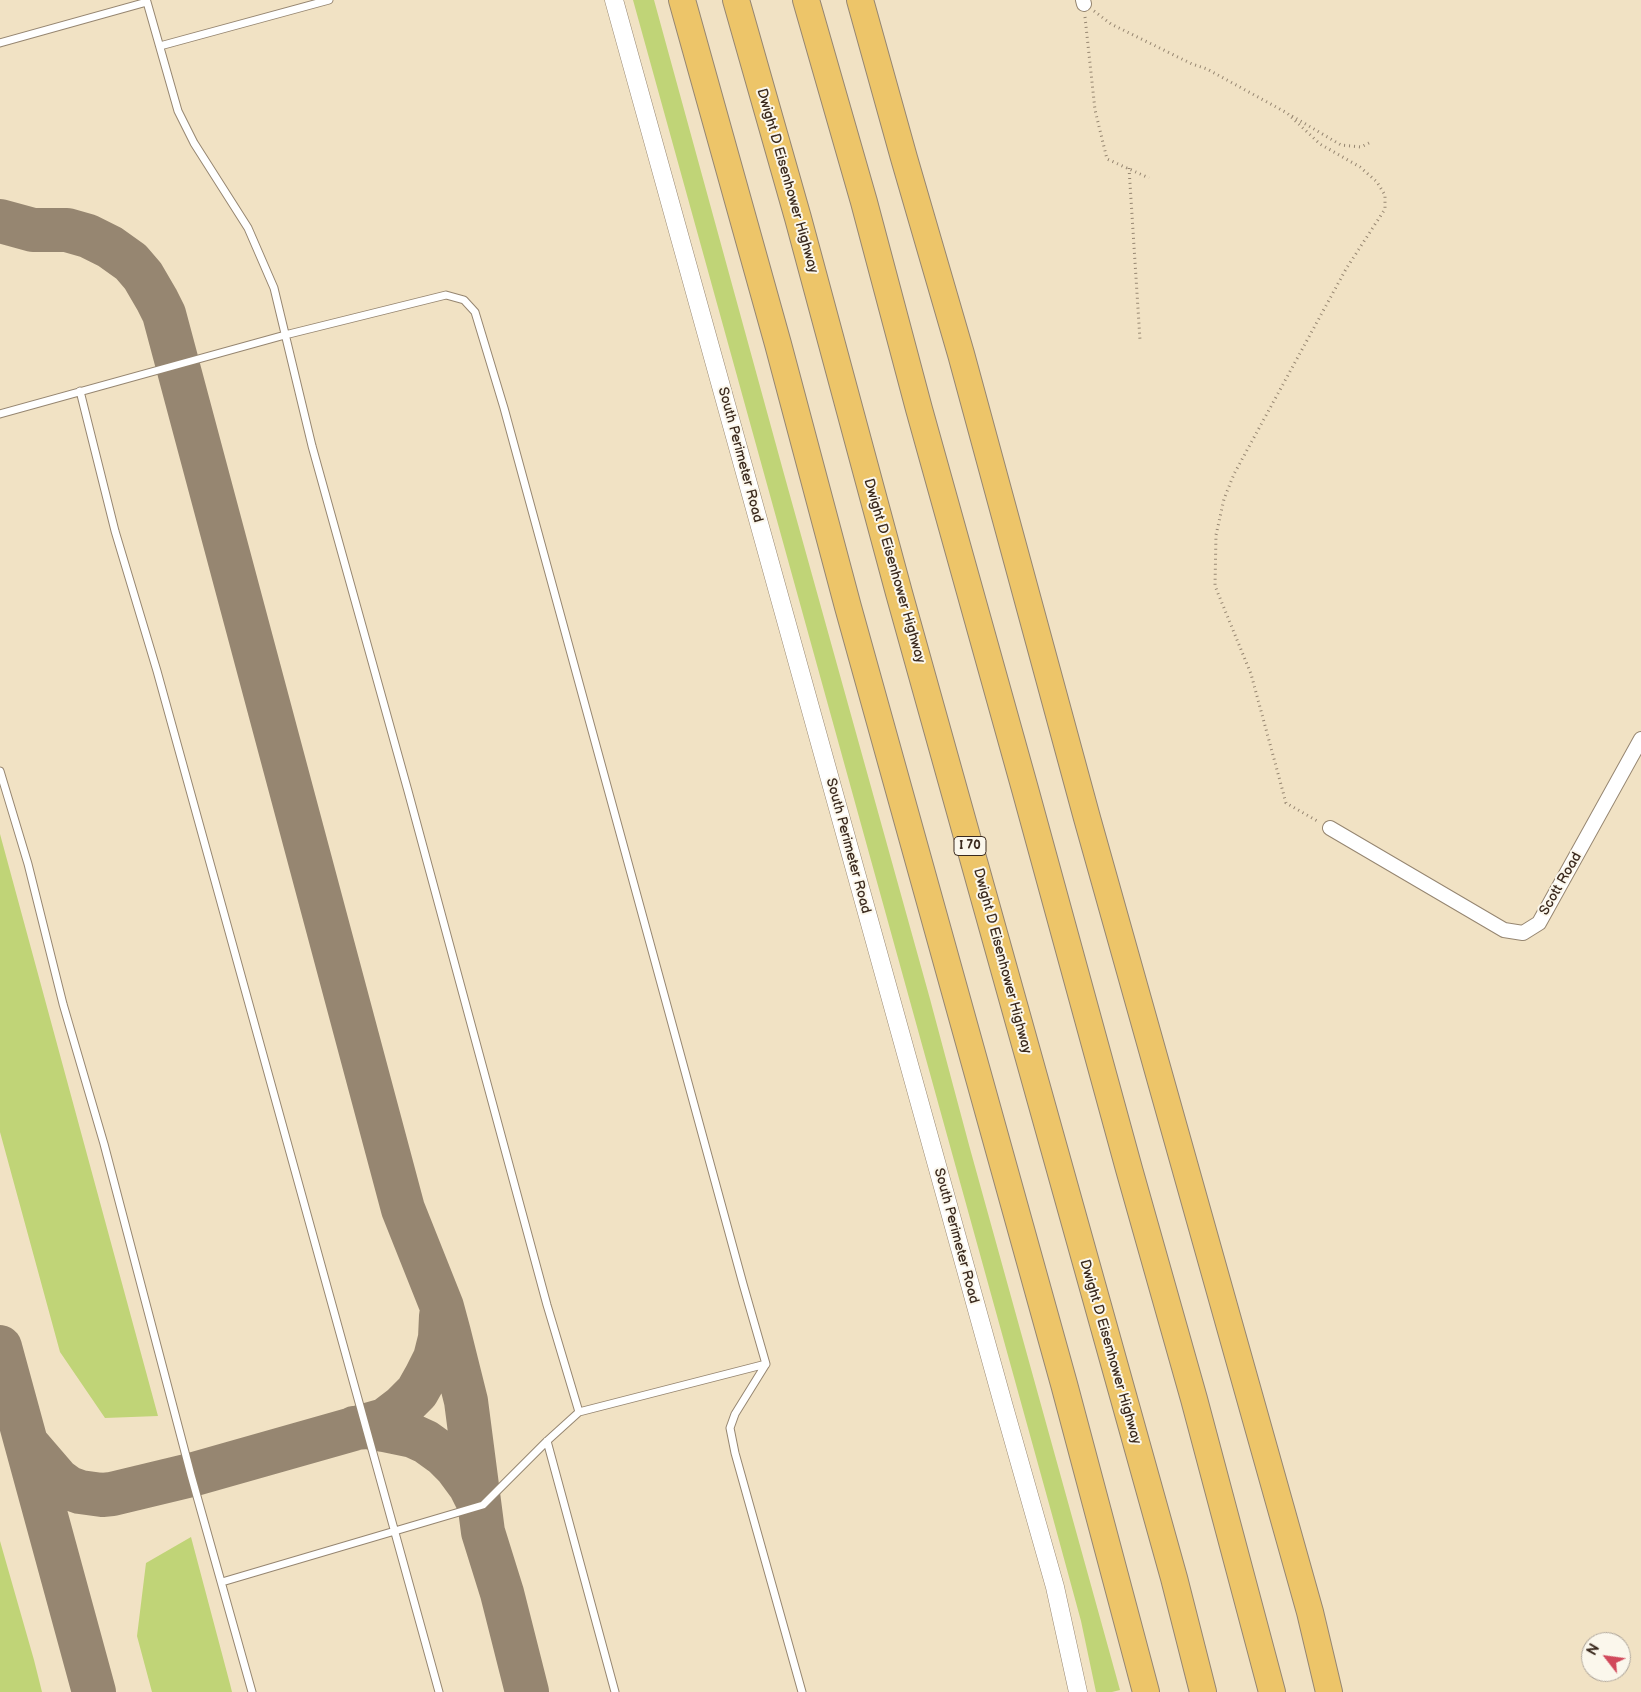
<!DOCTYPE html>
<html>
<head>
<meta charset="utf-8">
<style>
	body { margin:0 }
	#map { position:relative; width:1641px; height:1692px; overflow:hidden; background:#f1e2c4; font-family:"Balsamiq Sans",sans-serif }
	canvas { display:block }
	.north { position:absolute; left:1581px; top:1632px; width:50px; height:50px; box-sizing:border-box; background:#fbf7ec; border:1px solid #aea59a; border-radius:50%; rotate:300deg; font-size:14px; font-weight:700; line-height:20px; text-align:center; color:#3b2a1e }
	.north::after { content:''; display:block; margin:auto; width:18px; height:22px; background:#d1495b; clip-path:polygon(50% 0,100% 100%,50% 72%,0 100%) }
</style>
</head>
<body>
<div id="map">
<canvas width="1641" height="1692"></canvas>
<div class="north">N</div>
</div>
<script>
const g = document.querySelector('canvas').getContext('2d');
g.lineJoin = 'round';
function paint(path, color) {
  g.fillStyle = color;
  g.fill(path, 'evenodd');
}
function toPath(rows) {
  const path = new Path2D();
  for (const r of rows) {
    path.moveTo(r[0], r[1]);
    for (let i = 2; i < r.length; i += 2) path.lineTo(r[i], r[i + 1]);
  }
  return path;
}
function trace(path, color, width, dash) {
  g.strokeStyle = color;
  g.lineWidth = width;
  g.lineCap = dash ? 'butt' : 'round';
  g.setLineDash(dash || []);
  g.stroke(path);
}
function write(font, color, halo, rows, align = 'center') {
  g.font = font + ' "Balsamiq Sans",sans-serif';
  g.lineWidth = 4;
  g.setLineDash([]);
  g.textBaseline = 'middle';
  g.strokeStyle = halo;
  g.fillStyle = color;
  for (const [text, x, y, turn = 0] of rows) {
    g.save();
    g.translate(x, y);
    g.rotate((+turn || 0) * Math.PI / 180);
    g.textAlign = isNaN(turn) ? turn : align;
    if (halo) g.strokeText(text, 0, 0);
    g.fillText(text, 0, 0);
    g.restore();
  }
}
paint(toPath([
	[633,0,654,0,784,474,930,999,969,1145,1120,1690,1112,1692,1096,1692,1081,1621,1051,1511],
	[0,834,158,1416,105,1418,60,1352,0,1132],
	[191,1537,230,1684,232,1692,152,1692,137,1636,146,1563],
	[0,1541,34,1660,42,1692,0,1692]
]), '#c0d477');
trace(toPath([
	[0,221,33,230,67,230,88,236,110,247,131,262,143,276,157,300,164,314,403,1209,442,1307,449,1333,466,1401,483,1532,502,1593,527,1692],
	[0,1347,94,1692],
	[354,1428,367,1427,384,1430,413,1436,426,1442,444,1455,456,1467,470,1486,477,1500],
	[27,1444,58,1480,69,1488,80,1492,102,1495,112,1494,191,1475,385,1420,402,1407,417,1392,426,1376,435,1358,440,1338,441,1316]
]), '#968671', 44);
const service = toPath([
	[147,2,178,111,194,143,248,228,274,288,312,446,408,791,547,1305,579,1412],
	[0,43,147,2,146,0],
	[160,46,329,0],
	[80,391,115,531,157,671,439,1692],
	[0,414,285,335,446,295,464,300,475,312,504,408,743,1284,766,1364,735,1414,730,1428,735,1453,802,1692],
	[0,771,28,864,63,1004,104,1144,191,1475,252,1692],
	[547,1441,615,1692],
	[222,1582,483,1505,547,1441,579,1412,766,1364]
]);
const minor = toPath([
	[1083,0,1084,4],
	[1330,828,1504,930,1523,933,1539,923,1641,739]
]);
const tertiary = toPath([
	[614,0,1004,1407,1055,1587,1078,1692]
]);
const motorway = toPath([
	[682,0,778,344,848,607,1064,1384,1146,1692],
	[736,0,798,218,899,593,1174,1578,1203,1692],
	[806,0,864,202,919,409,1025,789,1129,1169,1194,1399,1272,1692],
	[860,0,904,158,961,354,1087,818,1310,1612,1329,1692]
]);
trace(service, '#968671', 9);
trace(minor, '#968671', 16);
trace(tertiary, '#968671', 19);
trace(motorway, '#968671', 28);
trace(toPath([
	[1094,11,1111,24,1192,64,1207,69,1287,113,1320,144,1360,167,1377,182,1385,195,1385,209,1346,269,1234,474,1224,499,1216,535,1215,586,1251,674,1286,803,1319,822],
	[1085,17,1095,110,1107,159,1149,178],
	[1292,116,1341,145,1361,147,1369,143],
	[1129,168,1140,340]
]), '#968671', 3, [1, 4]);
trace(service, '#fff', 7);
trace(minor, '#fff', 14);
trace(tertiary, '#fff', 18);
trace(motorway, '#edc569', 26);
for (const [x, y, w] of [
	[970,846,32]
]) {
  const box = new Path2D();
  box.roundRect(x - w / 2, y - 9.5, w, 19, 4);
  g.fillStyle = '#fbf7ec';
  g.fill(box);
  trace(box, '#3b2a1e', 1);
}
write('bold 12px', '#3b2a1e', null, [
	["I 70",970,846]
]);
write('14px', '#3b2a1e', '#fbf7ec', [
	["Dwight D Eisenhower Highway",787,181,74],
	["South Perimeter Road",740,455,75],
	["Dwight D Eisenhower Highway",894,571,74],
	["South Perimeter Road",848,846,75],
	["Scott Road",1561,884,-60],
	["Dwight D Eisenhower Highway",1002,961,75],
	["South Perimeter Road",956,1236,75],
	["Dwight D Eisenhower Highway",1110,1352,74]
]);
</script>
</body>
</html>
